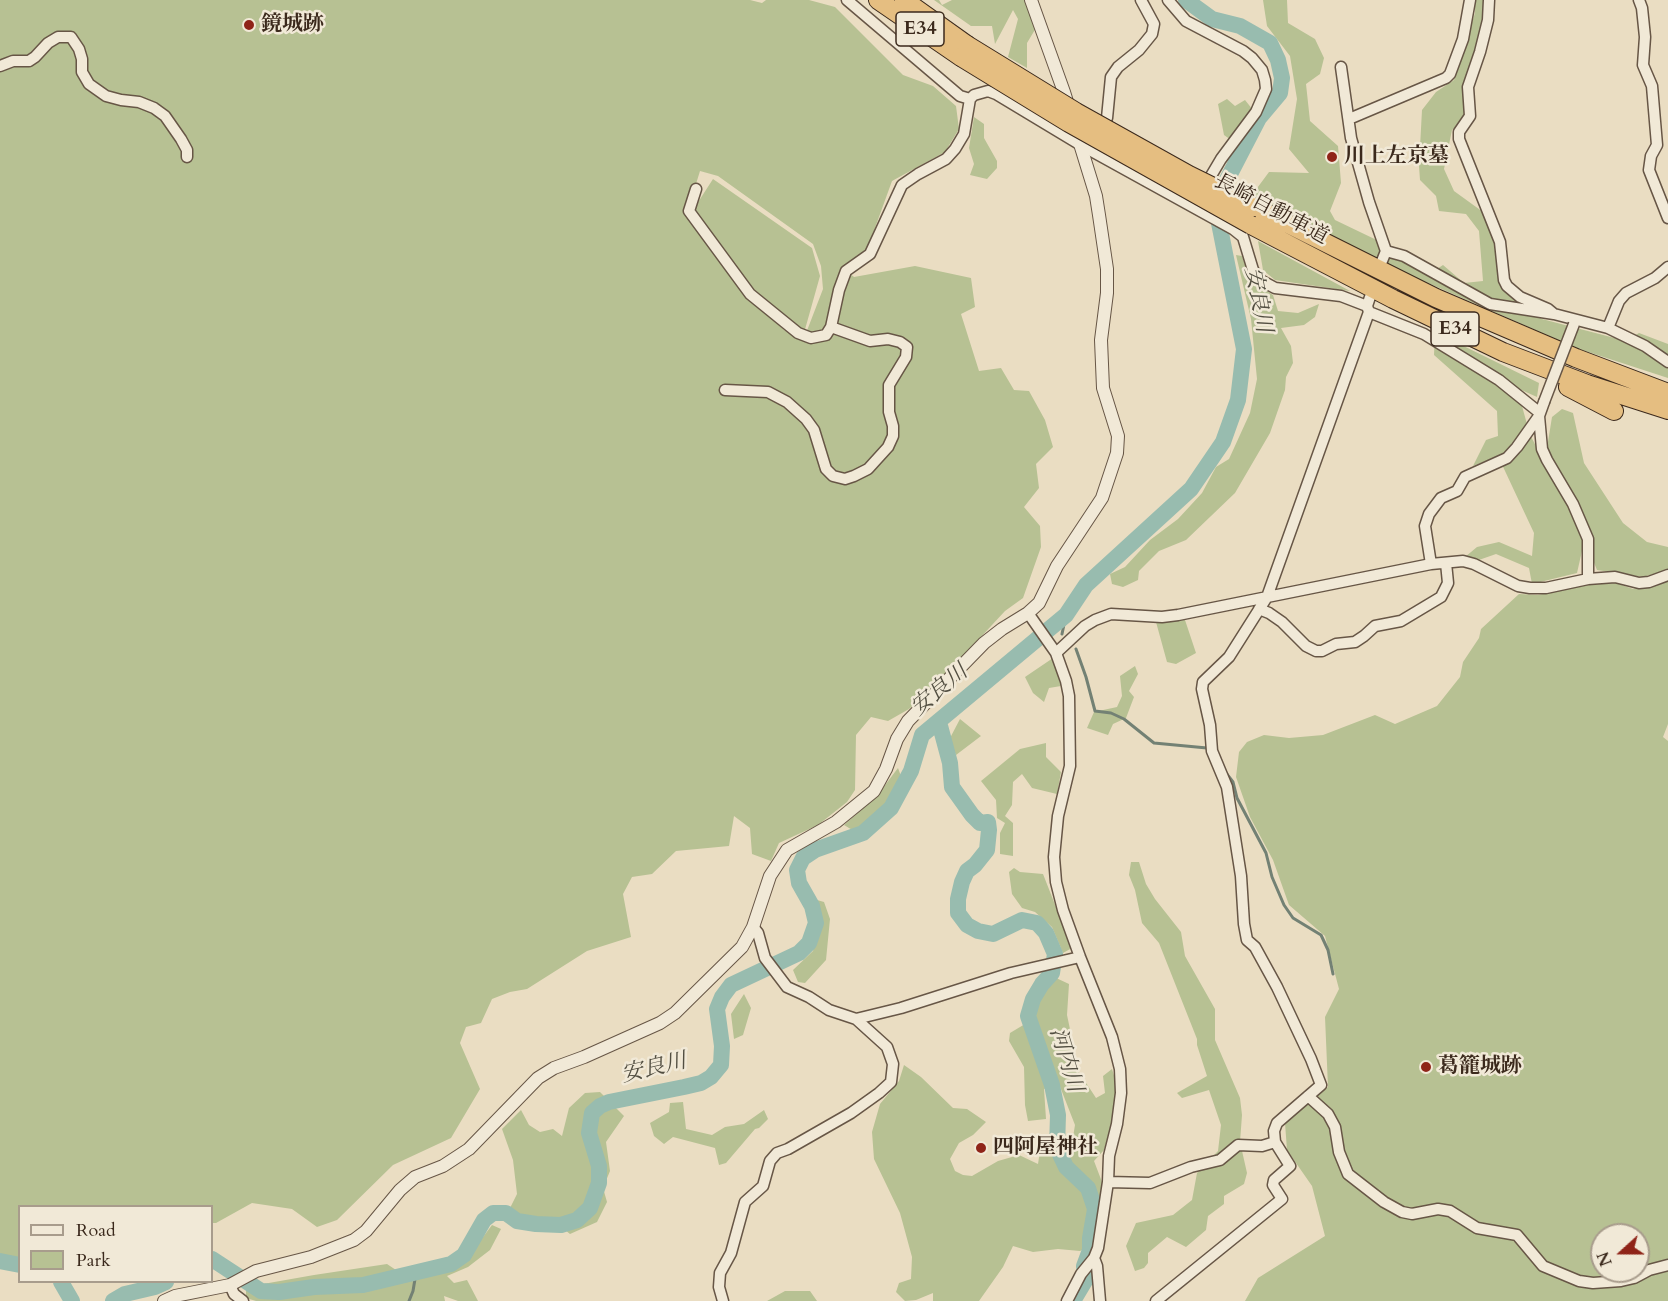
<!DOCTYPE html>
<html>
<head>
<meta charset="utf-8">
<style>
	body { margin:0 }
	#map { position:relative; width:1668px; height:1301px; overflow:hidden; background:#eaddc2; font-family:Cardo,serif }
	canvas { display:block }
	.legend { position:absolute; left:18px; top:1205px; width:195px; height:78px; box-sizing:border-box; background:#f1e9d7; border:2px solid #a89c8c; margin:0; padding:8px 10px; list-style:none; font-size:18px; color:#3b291c }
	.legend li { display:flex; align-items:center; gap:12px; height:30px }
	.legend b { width:30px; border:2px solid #a89c8c }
	.north { position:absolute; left:1590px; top:1223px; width:60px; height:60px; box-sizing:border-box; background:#f1e9d7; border:2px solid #a89c8c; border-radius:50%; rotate:249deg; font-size:16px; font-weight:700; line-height:24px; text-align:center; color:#3b291c }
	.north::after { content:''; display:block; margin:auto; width:21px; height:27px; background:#8f2418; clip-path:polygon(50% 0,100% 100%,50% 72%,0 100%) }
</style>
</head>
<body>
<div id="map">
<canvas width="1668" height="1301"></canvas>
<ul class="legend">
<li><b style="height:8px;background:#f1e9d7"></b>Road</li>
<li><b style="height:16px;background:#b7c193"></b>Park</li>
</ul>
<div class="north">N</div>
</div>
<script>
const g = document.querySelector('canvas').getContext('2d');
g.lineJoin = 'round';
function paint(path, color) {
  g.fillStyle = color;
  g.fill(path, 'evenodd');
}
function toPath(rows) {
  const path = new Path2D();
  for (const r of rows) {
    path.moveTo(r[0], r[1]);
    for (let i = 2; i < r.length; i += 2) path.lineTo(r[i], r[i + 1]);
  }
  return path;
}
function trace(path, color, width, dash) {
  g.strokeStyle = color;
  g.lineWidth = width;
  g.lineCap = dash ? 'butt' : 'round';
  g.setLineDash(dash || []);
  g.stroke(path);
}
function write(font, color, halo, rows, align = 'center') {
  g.font = font + ' Cardo,"Noto Serif JP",serif';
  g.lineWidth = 5;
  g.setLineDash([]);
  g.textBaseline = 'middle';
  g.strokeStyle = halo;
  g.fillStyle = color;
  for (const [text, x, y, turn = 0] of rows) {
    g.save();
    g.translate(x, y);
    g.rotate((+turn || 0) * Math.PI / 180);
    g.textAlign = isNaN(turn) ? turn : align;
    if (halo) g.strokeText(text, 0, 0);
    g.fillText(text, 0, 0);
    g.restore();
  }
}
paint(toPath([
	[0,0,750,0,762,3,766,0,809,0,835,7,903,75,933,86,956,106,959,129,945,152,892,181,867,250,844,269,854,277,915,266,971,278,975,307,961,314,979,371,1001,368,1014,390,1029,391,1045,420,1053,447,1036,464,1039,488,1024,507,1040,526,1041,547,1023,598,1005,611,939,682,909,709,888,721,871,717,856,735,855,790,847,802,818,825,779,843,771,861,752,854,750,828,734,816,729,846,676,851,652,874,632,877,623,894,631,937,587,951,527,989,510,992,492,999,481,1023,466,1027,460,1043,480,1089,451,1138,393,1165,337,1220,317,1227,292,1209,252,1203,216,1223,212,1223,212,1206,20,1206,19,1259,0,1261],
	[700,171,718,176,813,244,821,266,823,289,803,341,784,330,748,296,687,213],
	[934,0,939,0,942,5,952,0,1024,0,1036,28,1027,43,1027,68,1008,57,1018,19,1013,10,995,44,992,26,971,26],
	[1263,0,1287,0,1288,23,1315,39,1324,58,1320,74,1306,84,1310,121,1338,146,1341,183,1330,211,1335,220,1437,269,1443,265,1464,283,1483,281,1479,231,1466,214,1439,211,1436,196,1420,180,1419,166,1422,110,1436,92,1454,80,1475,13,1475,0,1486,0,1485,19,1465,120,1452,130,1444,169,1454,191,1483,212,1497,249,1507,292,1542,319,1626,341,1639,333,1668,344,1668,378,1579,349,1421,280,1252,195,1269,172,1309,173,1289,149,1297,99,1290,56,1267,26],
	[1227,99,1235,106,1245,100,1253,110,1231,140,1224,135,1218,104],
	[974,117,984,124,984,138,997,161,997,168,987,179,970,175,974,164,969,148],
	[713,179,812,248,820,276,804,333,753,292,693,210],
	[1258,241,1350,291,1275,280,1263,270],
	[1236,255,1242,256,1250,280,1273,295,1278,311,1298,313,1319,304,1315,317,1304,325,1281,328,1291,346,1293,363,1286,377,1285,390,1270,433,1235,493,1186,540,1159,551,1139,571,1138,580,1123,587,1112,584,1110,574,1125,567,1150,540,1178,519,1202,493,1216,467,1229,459,1250,413,1257,379,1251,319],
	[1435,332,1539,383,1537,397,1517,388,1530,435,1570,508,1584,542,1577,573,1532,584,1529,568,1496,554,1476,561,1465,557,1477,547,1499,542,1532,556,1534,533,1498,456,1473,466,1486,440,1498,436,1497,411,1434,355],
	[1562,409,1573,413,1584,463,1623,523,1647,542,1668,547,1668,570,1643,577,1597,570,1547,448,1552,417],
	[1668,580,1668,724,1663,737,1668,741,1668,1301,1245,1301,1258,1278,1325,1236,1312,1186,1287,1150,1285,1123,1328,1087,1325,1017,1339,989,1325,936,1289,905,1273,860,1250,817,1236,777,1239,752,1247,742,1264,735,1289,738,1323,735,1375,715,1395,724,1437,706,1460,677,1463,662,1479,638,1481,629,1519,594,1538,595,1586,585,1616,583,1633,589],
	[1602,1235,1638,1235,1638,1271,1602,1271],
	[1185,620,1196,653,1176,664,1167,662,1156,622],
	[1053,658,1061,686,1049,688,1044,702,1033,693,1025,677],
	[1135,666,1138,674,1129,691,1134,697,1126,718,1113,724,1108,735,1087,728,1094,712,1117,707,1122,696,1120,676],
	[960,719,981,736,956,755,949,740],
	[1046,743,1046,757,1061,772,1057,794,1032,788,1022,774,1013,782,1012,805,1005,816,1013,823,1013,856,1000,854,1000,833,1005,823,997,818,996,800,981,781,1020,749],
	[898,768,902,779,884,809,854,831,844,825,876,797],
	[1131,862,1139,862,1146,884,1155,899,1181,932,1185,956,1215,1009,1215,1040,1240,1098,1242,1115,1240,1142,1247,1173,1244,1184,1224,1196,1224,1204,1208,1216,1206,1230,1186,1247,1167,1237,1148,1253,1148,1263,1144,1268,1135,1271,1126,1246,1136,1223,1173,1215,1192,1200,1197,1173,1218,1151,1221,1125,1209,1090,1182,1098,1177,1093,1207,1076,1197,1045,1197,1039,1159,943,1142,923,1135,890,1129,875],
	[1014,868,1020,872,1043,874,1072,948,1063,953,1052,927,1035,912,1022,908,1012,894,1009,872],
	[817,900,824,902,830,919,826,960,805,983,798,982,793,970,813,951,820,923],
	[1054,977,1069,984,1067,1015,1079,1072,1096,1098,1105,1093,1103,1076,1112,1069,1116,1082,1113,1119,1104,1150,1094,1161,1102,1182,1094,1244,1080,1251,1058,1249,1033,1252,1013,1246,1003,1267,979,1301,933,1301,933,1293,916,1300,905,1301,896,1292,899,1283,911,1279,912,1257,900,1213,874,1159,872,1132,880,1104,899,1081,904,1065,921,1077,953,1108,967,1109,986,1122,973,1135,959,1143,950,1159,955,1171,963,1175,972,1176,998,1161,1019,1155,1038,1164,1040,1151,1047,1147,1059,1157,1071,1149,1075,1125,1059,1084,1044,1089,1046,1119,1028,1121,1025,1105,1024,1067,1009,1041,1010,1033,1025,1024,1036,1009,1042,993],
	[744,994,751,1008,743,1035,734,1039,731,1014],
	[600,1092,624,1116,606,1142,610,1171,603,1188,607,1202,597,1222,570,1234,554,1221,518,1217,510,1208,517,1194,513,1160,502,1129,521,1110,529,1125,540,1132,553,1129,562,1136,569,1108,585,1093],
	[683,1102,686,1129,712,1135,725,1127,744,1124,764,1110,768,1119,759,1128,755,1129,726,1163,719,1165,715,1148,673,1137,664,1144,654,1136,650,1123,669,1112,670,1103],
	[492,1225,501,1229,490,1250,468,1267,447,1276,454,1283,467,1280,478,1301,458,1301,444,1296,445,1301,256,1301,246,1298,246,1287,314,1275,387,1264,396,1270,400,1280,465,1261],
	[785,1291,810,1291,817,1301,767,1301]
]), '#b7c193');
trace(toPath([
	[1062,634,1066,615],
	[1076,649,1086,677,1095,711,1111,713,1124,719,1154,743,1207,748],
	[1226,773,1233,782,1237,798,1266,853,1272,877,1284,905,1293,918,1321,935,1328,950,1333,974],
	[409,1301,413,1291,416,1273]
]), '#738174', 3);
trace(toPath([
	[939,722,950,763,952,787,972,815,980,823,988,822,989,830,987,850,975,865,967,871,962,882,958,899,958,913,967,925,978,931,993,934,1022,920,1037,923,1046,933,1055,954,1052,973,1042,984,1033,999,1028,1016,1052,1085,1058,1115,1057,1148,1066,1167,1088,1188,1095,1209,1090,1238,1090,1250,1084,1266,1085,1281,1073,1301],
	[212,1259,261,1291,279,1292,314,1287,363,1285,451,1264,464,1255,484,1220,493,1213,506,1213,517,1221,536,1224,561,1225,577,1220,590,1208,599,1183,599,1166,589,1133,592,1113,600,1106,609,1102,684,1087,701,1083,711,1077,721,1065,722,1046,717,1009,722,997,731,985,799,953,809,943,816,923,812,906,799,883,797,870,803,858,815,850,863,833,891,808,911,771,922,735,1066,615,1086,585,1191,489,1223,442,1238,400,1244,349,1215,203,1259,118,1280,93,1282,78,1278,60,1270,43,1240,26,1212,19,1186,0],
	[0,1261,20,1265],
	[61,1282,72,1301],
	[113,1301,125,1294,155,1287,166,1282]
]), '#98bcaf', 16);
const minor = toPath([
	[847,0,960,96,970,99,974,95,988,91,996,94,1079,144,1233,229,1243,237,1253,270,1262,281,1275,288,1341,296,1367,306],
	[1168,0,1186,21,1243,51,1252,58,1262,70,1265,80,1266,89,1256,112,1221,159,1205,186],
	[1489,0,1488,20,1480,52,1468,87,1470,116,1459,132,1459,139,1500,242,1504,280,1507,286,1520,297,1548,309,1554,314],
	[1639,0,1642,8,1645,37,1643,65,1652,86,1657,145,1651,156,1649,170,1668,218],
	[0,66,13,61,29,61,35,57,48,43,58,37,71,37,79,49,82,59,82,72,89,84,106,96,121,100,139,102,154,108,165,116,181,139,187,150,187,157],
	[1341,67,1351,138,1369,202,1386,251],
	[1107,118,1111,77,1118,67,1139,50,1152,34,1154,24,1141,0],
	[1349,119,1446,78,1450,74,1463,39,1470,0],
	[696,189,689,211,750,294,798,333,811,338,826,335,831,327],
	[1382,261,1386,251,1404,256,1490,304,1554,314,1608,328,1645,346,1668,362],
	[1369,312,1424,334,1499,380,1540,413],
	[1608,328,1619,301,1626,293,1655,278,1668,267],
	[725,390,768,392,787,402,806,419,814,430,826,469,833,476,845,479,854,476,868,469,888,447,893,436,893,426,889,412,889,385,906,357,907,347,900,342,888,339,870,341,831,327,839,290,846,271,870,254,902,185,918,174,946,159,955,149,964,134,970,99],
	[1539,416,1542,449,1547,460,1573,504,1588,539,1588,579],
	[1431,564,1425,526,1429,514,1441,498,1457,491,1465,477,1507,458,1517,447,1539,416,1544,402],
	[1259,609,1269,613,1282,622,1306,646,1316,651,1322,651,1336,644,1355,642,1364,636,1375,626,1401,621,1441,597,1448,583,1446,563],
	[1028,613,1056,653,1066,681,1069,696,1070,766,1058,816,1054,857,1056,882,1063,910,1080,957,1112,1037,1120,1069,1121,1093,1117,1124,1109,1156,1108,1182,1098,1248,1094,1258,1081,1274,1067,1301],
	[1056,653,1085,626,1095,620,1111,614,1162,617,1178,615,1431,564,1463,561,1474,564,1518,586,1530,588,1546,588,1588,579,1615,577,1639,583,1649,582,1668,575],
	[753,927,758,933,765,958,787,987,809,997,829,1010,856,1019,901,1008,1011,973,1080,957],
	[1308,1096,1328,1114,1335,1127,1339,1152,1348,1174,1384,1202,1402,1212,1412,1214,1438,1209,1450,1211,1477,1228,1517,1235,1543,1266,1579,1281,1593,1283,1621,1281,1634,1278,1649,1270,1668,1265],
	[1108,1182,1150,1183,1191,1167,1220,1160,1238,1145,1262,1146,1275,1142],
	[1094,1258,1097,1266,1100,1301],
	[230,1285,234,1294,243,1301],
	[723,1301,719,1287,720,1273,731,1253,745,1202,763,1186,770,1161,777,1153,788,1149,851,1113,879,1093,891,1082,893,1064,887,1047,856,1019],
	[1156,1301,1282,1199,1273,1185,1274,1180,1290,1166,1275,1142,1274,1131,1277,1123,1321,1085,1311,1059,1277,987,1255,947,1247,940,1244,924,1241,876,1227,787,1212,751,1210,725,1202,689,1203,682,1229,657,1267,597,1369,312,1367,306,1370,297]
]);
const tertiary = toPath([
	[164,1301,175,1296,230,1285,256,1271,311,1257,354,1240,366,1231,400,1190,415,1177,443,1166,469,1149,538,1078,554,1068,584,1057,660,1023,675,1013,742,947,753,927,770,876,787,850,836,822,874,791,886,769,897,739,908,721,984,643,1002,629,1028,613,1039,603,1057,566,1102,498,1117,453,1118,436,1103,388,1101,340,1107,293,1107,269,1099,215,1096,196,1064,92,1031,0]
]);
const motorway = toPath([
	[878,0,961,57],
	[904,0,967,45],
	[1254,207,1436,298,1576,358,1668,393],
	[1251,225,1393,299,1503,352,1587,384,1668,410],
	[1568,387,1614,411]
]);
trace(minor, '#675646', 13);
trace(tertiary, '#675646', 14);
trace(motorway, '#3b291c', 20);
trace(minor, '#f1e9d7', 10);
trace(tertiary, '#f1e9d7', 12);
trace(motorway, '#e5be81', 18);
const minorBridge = toPath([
	[1544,402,1574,324]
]);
const motorwayBridge = toPath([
	[967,45,1076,112,1189,175,1254,207],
	[961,57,1069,123,1251,225]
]);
trace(minorBridge, '#675646', 13, []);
trace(motorwayBridge, '#3b291c', 20, []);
trace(minorBridge, '#f1e9d7', 10);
trace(motorwayBridge, '#e5be81', 18);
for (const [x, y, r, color] of [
	[249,25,6,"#8f2418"],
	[1332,157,6,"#8f2418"],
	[1426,1067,6,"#8f2418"],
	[981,1148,6,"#8f2418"]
]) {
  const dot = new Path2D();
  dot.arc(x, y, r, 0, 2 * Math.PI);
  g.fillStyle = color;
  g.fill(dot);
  trace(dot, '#f1e9d7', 2);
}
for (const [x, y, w] of [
	[920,29,48],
	[1455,329,48]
]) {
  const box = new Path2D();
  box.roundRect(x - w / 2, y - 17, w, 34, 4.5);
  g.fillStyle = '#f1e9d7';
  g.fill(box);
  trace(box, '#3b291c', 1.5);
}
write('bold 20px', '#3b291c', null, [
	["E34",920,29],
	["E34",1455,329]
]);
write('bold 21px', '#3b291c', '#f1e9d7', [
	["鏡城跡",261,25],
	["川上左京墓",1344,157],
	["葛籠城跡",1438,1067],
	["四阿屋神社",993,1148]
], 'left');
write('21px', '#3b291c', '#f1e9d7', [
	["長崎自動車道",1271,210,28]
]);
write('italic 22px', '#524e41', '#f1e9d7', [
	["安良川",1257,300,79],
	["安良川",940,691,-40],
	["河内川",1065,1060,73],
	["安良川",654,1069,-13]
]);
</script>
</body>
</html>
